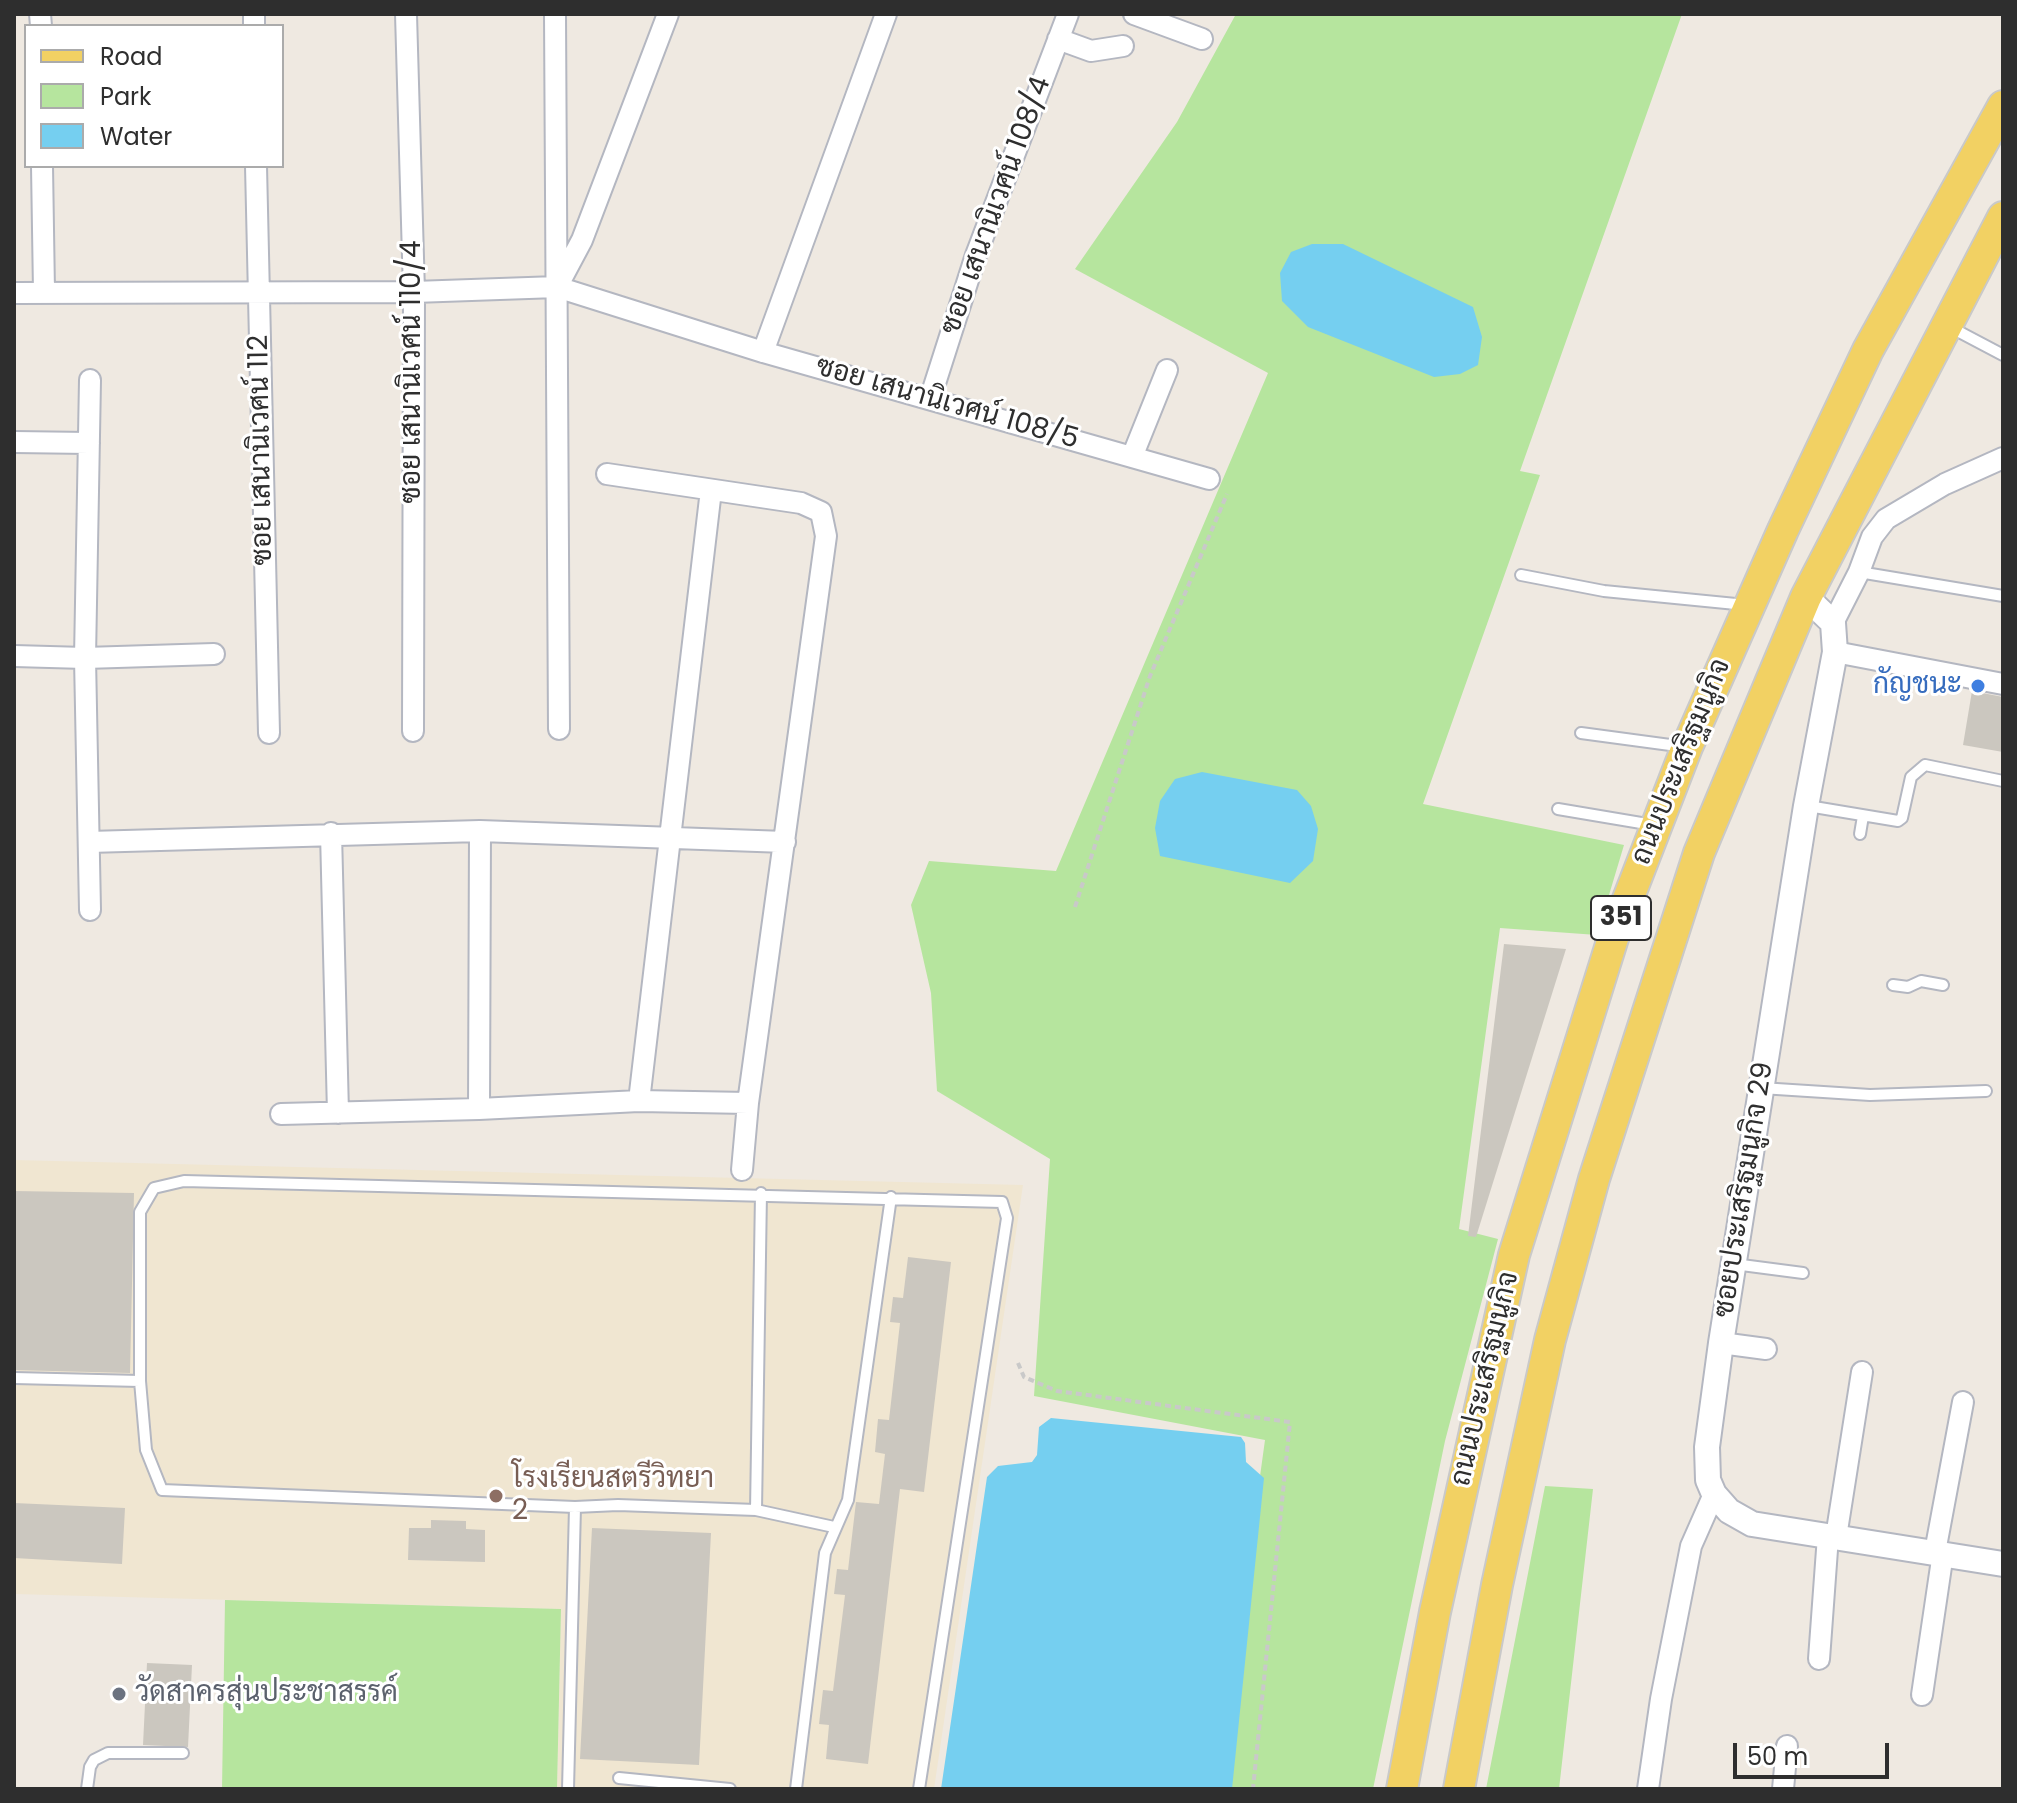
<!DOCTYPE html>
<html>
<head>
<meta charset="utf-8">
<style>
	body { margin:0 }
	#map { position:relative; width:2017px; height:1803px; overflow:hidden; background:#efe9e1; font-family:Poppins,sans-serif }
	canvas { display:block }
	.frame { position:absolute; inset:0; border:16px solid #2e2e2e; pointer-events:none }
	.legend { position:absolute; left:24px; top:24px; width:260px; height:144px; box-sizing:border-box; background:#fff; border:2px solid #ababab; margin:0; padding:10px 14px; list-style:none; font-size:24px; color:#2e2e2e }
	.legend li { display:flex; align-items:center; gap:16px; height:40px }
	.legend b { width:40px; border:2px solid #ababab }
	.scale { position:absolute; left:1733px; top:1743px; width:156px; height:36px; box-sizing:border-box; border:4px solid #2e2e2e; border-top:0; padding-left:10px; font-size:24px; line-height:28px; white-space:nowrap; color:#2e2e2e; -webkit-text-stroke:6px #fff; paint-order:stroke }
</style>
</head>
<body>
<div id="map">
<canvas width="2017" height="1803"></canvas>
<div class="frame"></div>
<ul class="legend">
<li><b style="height:10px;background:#f2d163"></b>Road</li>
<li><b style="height:22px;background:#b6e59e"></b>Park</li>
<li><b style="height:22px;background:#75cff0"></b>Water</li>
</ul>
<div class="scale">50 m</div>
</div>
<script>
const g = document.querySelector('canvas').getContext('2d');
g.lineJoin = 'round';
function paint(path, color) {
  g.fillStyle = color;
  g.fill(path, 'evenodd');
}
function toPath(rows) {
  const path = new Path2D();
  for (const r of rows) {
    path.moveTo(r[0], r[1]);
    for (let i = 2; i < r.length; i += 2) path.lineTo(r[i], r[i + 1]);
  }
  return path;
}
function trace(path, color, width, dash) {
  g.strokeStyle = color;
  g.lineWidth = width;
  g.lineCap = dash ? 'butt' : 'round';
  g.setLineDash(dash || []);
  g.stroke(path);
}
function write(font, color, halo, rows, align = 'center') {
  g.font = font + ' Poppins,Sarabun,sans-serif';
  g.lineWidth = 6;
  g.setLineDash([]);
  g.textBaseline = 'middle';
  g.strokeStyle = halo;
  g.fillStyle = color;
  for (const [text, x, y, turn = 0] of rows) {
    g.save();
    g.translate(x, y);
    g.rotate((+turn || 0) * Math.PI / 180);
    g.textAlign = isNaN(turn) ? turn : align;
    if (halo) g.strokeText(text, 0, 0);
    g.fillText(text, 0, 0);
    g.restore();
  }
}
paint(toPath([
	[14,1160,1023,1185,934,1789,557,1789,561,1609,14,1594]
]), '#f0e6d1');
paint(toPath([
	[1236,14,1682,14,1520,471,1540,475,1423,804,1624,845,1597,935,1500,928,1459,1229,1498,1239,1445,1441,1373,1789,1217,1789,1265,1440,1034,1396,1050,1159,937,1091,931,993,911,905,929,861,1056,871,1268,373,1075,269,1177,122],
	[1545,1486,1593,1489,1559,1789,1486,1789],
	[225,1600,561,1609,557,1789,222,1789]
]), '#b6e59e');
paint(toPath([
	[1312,244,1343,244,1473,307,1482,337,1478,365,1460,374,1434,377,1308,327,1282,301,1280,273,1291,252],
	[1202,772,1297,790,1311,806,1318,829,1313,861,1290,883,1160,856,1155,828,1160,801,1175,779],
	[1051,1418,1241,1437,1245,1443,1246,1462,1264,1478,1232,1789,941,1789,987,1477,998,1466,1032,1462,1037,1455,1039,1427]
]), '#75cff0');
paint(toPath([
	[1972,691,2003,697,2003,752,1963,745],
	[1504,944,1566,949,1476,1237,1468,1236],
	[14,1191,134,1193,130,1373,14,1370],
	[908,1257,951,1262,924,1492,900,1489,868,1764,826,1759,829,1725,819,1724,823,1690,833,1691,845,1595,834,1594,837,1569,848,1570,856,1502,879,1504,885,1454,875,1452,878,1419,889,1420,900,1323,890,1322,893,1297,903,1298],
	[14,1503,125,1508,122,1564,14,1558],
	[431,1520,466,1521,466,1529,485,1530,485,1562,408,1560,409,1528,431,1528],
	[592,1528,711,1533,699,1765,580,1759],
	[147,1663,192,1665,188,1747,143,1745]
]), '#cbc7bf');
const service = toPath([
	[1948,326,2003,355],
	[1859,572,2003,596],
	[1521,575,1604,591,1746,605],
	[1581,733,1685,747],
	[1808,806,1898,821,1902,818,1911,777,1925,765,2003,781],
	[1558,809,1653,825],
	[1860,834,1863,816],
	[1893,985,1908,987,1921,981,1943,985],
	[1761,1088,1870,1095,1986,1091],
	[761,1193,756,1510,834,1527],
	[1734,1264,1803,1273],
	[14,1378,140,1381],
	[575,1507,618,1505,756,1510],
	[619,1778,730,1789],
	[87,1789,90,1767,94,1760,108,1753,183,1753],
	[568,1789,575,1507,162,1490,146,1450,140,1381,140,1212,154,1188,184,1181,1002,1202,1007,1218,919,1789],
	[796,1789,825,1553,848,1500,891,1197]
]);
const minor = toPath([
	[40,14,41,26],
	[254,14,254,26],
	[406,14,414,292,413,731],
	[555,14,559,729],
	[1134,14,1202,39],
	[1058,39,1091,51,1123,46],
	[42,166,44,292],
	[256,166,269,733],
	[557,287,582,240,668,14],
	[14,293,414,292,557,287,763,352,1209,479],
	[763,352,886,14],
	[90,380,85,658,90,910],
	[930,399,976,255,1068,14],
	[14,442,89,443],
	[1132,457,1167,370],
	[607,474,801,503,821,512,826,536,748,1103,742,1170],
	[1833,623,1859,572,1872,537,1886,519,1945,484,2003,458],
	[1835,652,2003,684],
	[14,656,85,658,214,654],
	[331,833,338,1113],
	[89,842,480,831,785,842],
	[639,1101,711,490],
	[479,1109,480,831],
	[281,1114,479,1109,639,1101,748,1103],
	[1721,1343,1766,1349],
	[1836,1537,1862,1372],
	[1935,1552,1963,1402],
	[1819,1659,1828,1536],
	[1922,1695,1943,1553],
	[1648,1789,1661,1699,1691,1546,1714,1494],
	[1783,1789,1787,1746]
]);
const tertiary = toPath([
	[1806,597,1833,623,1835,652,1806,806,1721,1343,1707,1447,1708,1480,1714,1494,1729,1511,1752,1524,2003,1564]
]);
const primary = toPath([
	[1402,1789,1435,1612,1514,1255,1613,938,1687,747,1783,530,1868,350,2003,106],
	[1459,1789,1497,1585,1550,1340,1594,1179,1699,853,1806,597,2003,217]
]);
trace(service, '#b4b7c1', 14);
trace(minor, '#b4b7c1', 24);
trace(tertiary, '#b4b7c1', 28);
trace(primary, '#c9c9c9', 34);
trace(toPath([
	[1075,907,1150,676,1227,494],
	[1018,1363,1024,1377,1057,1391,1290,1422,1253,1789]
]), '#c9c9c9', 4, [6, 4]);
trace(service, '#fff', 10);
trace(minor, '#fff', 20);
trace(tertiary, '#fff', 24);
trace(primary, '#f2d163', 30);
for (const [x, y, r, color] of [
	[1978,686,8,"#3f7fe0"],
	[496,1496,8,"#8d6e63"],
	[119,1694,8,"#6b7280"]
]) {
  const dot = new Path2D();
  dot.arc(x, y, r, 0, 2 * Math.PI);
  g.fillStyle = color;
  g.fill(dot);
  trace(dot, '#fff', 3);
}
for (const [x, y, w] of [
	[1621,918,60]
]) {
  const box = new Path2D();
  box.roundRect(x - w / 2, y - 22, w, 44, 6);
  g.fillStyle = '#fff';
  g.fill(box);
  trace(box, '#2e2e2e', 2);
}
write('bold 26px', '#2e2e2e', null, [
	["351",1621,918]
]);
write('28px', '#2e2e2e', '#fff', [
	["ซอย เสนานิเวศน์ 108/4",997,206,-70],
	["ซอย เสนานิเวศน์ 110/4",413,372,-90],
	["ซอย เสนานิเวศน์ 108/5",947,404,16],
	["ซอย เสนานิเวศน์ 112",262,450,-91],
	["ถนนประเสริฐมนูกิจ",1682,762,-68],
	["ซอยประเสริฐมนูกิจ 29",1745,1190,-81],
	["ถนนประเสริฐมนูกิจ",1486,1379,-77]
]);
write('28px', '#366cbe', '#fff', [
	["กัญชนะ",1962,686]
], 'right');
write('28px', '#785e54', '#fff', [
	["โรงเรียนสตรีวิทยา",512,1480],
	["2",512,1512]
], 'left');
write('28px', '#5b616d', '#fff', [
	["วัดสาครสุ่นประชาสรรค์",135,1694]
], 'left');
</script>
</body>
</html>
